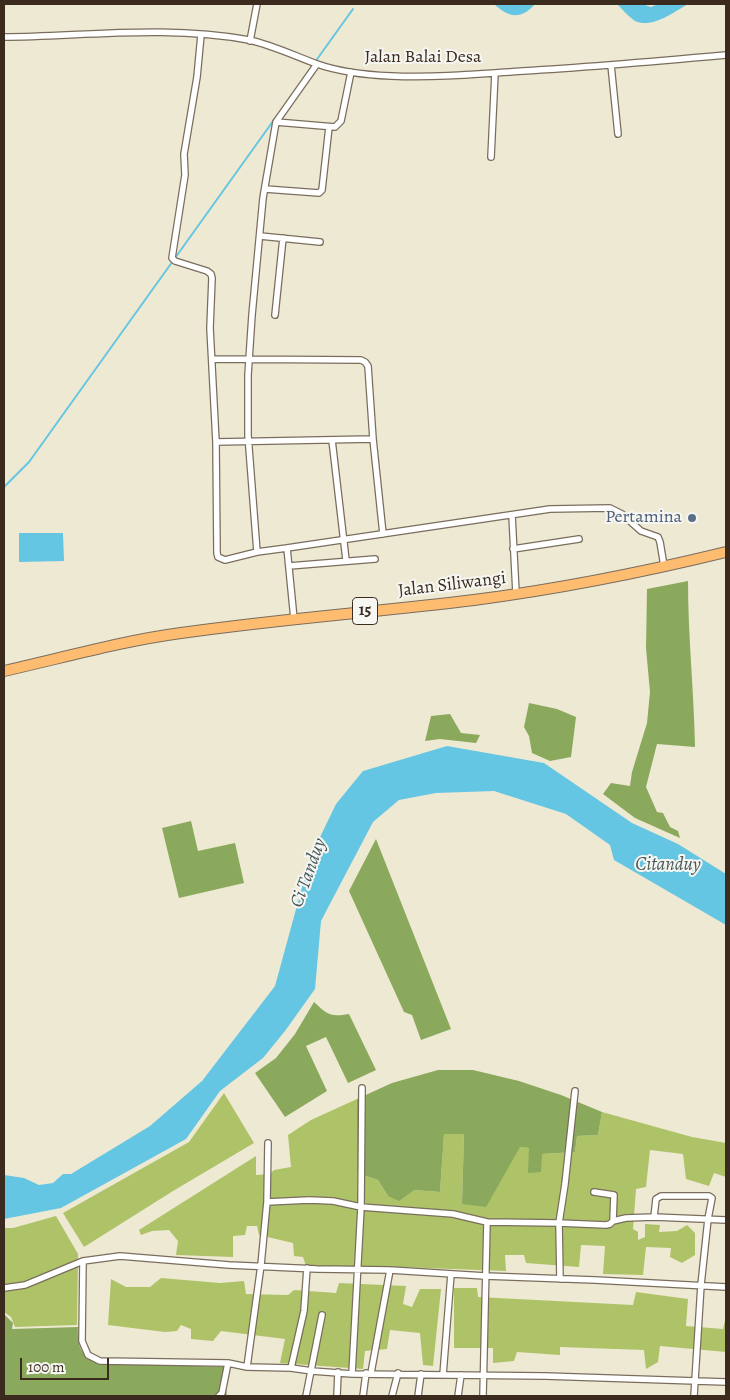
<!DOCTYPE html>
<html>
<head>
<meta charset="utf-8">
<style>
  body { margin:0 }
  #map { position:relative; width:730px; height:1400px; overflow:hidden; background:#eee9d3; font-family:Alegreya,serif }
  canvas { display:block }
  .frame { position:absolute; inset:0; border:5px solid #3b2a1e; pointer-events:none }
  .scale { position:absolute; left:20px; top:1358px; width:89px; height:22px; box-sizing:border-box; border:2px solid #3b2a1e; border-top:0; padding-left:6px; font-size:15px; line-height:18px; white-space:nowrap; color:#3b2a1e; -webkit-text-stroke:4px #f6f6f2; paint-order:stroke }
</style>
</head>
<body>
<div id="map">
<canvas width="730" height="1400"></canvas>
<div class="frame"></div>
<div class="scale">100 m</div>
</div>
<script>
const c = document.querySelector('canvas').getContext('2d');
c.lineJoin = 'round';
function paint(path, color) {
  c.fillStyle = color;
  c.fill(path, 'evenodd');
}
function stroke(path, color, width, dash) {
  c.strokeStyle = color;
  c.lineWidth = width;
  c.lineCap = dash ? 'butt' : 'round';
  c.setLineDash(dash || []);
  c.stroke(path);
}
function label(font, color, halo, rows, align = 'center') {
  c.font = font + ' Alegreya,serif';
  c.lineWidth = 4;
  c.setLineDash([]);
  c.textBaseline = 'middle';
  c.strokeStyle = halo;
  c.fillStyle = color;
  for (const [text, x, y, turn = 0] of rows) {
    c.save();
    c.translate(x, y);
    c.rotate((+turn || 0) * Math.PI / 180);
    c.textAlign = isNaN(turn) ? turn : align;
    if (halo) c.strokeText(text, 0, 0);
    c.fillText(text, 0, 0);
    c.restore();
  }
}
paint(new Path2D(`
  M224,1093L254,1143L173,1191L84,1247L63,1213L189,1142Z
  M357,1099V1173L378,1180L388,1196L414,1190L440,1192L444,1134H464L462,1204L520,1147L529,1148L542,1154L575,1152L577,1136L598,1135L602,1112L692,1137L726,1143V1177L714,1173L709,1186L686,1179L683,1154L650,1150L646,1187L636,1189L633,1229L638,1232V1240L645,1237V1224L660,1225L659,1232L677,1231L687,1225L695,1233V1255L682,1263L670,1257L671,1248L646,1247L643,1275L603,1274L605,1246L581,1245L579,1267L526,1263L524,1255H505L506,1271L372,1266H306L303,1257L294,1256L293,1243L259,1235L257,1226H247L245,1235L233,1236V1257L176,1255L178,1241L169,1230L152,1231L141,1235L139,1230L256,1156V1175L270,1174L274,1170L291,1167L288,1135L311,1120Z
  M56,1216L78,1254L77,1325L15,1327L11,1317L4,1312V1228H13Z
  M161,1278L220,1283L244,1281L246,1294L288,1295L294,1290L336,1293L339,1283L406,1286L403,1304L412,1307L420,1289H441L433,1366L423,1365L420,1333L390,1330L387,1349L365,1351L363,1369L280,1363L285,1339L221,1331L213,1341L191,1339V1329L181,1325L177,1331L165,1332L108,1325L111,1279L126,1287H150Z
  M454,1288H477L478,1297L633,1305L636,1292L688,1299L686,1326L723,1329L726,1316V1352L660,1346L658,1362L646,1369L644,1350L560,1347V1355L517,1352L514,1361L493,1363V1348H454Z`), '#aec368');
paint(new Path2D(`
  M688,581C688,636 694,692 695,747L657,744L646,787L657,812L663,813L670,827L678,831L680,838L635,818L603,794L611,783L630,786L632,772L647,723L650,692L646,648L647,589Z
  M529,703L557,709L576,717L571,757L550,761L532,753L529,736L524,727Z
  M450,714L461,733L480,735L476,743L440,739L425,741L431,716Z
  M191,821L198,851L235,843L244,883L179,898L162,828Z
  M376,839L451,1029L421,1040L412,1015L404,1012L349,891Z
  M314,1002C328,1015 330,1017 349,1014L376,1070L348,1083L326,1037L306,1046L327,1091L285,1117L255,1073L276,1058L295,1034Z
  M438,1070H473L519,1081L561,1095L602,1112L598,1135L577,1136L575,1152L542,1154L541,1172L528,1173L529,1148L520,1147L486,1207L462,1204L464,1134H444L440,1192L414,1190L399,1201L388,1196L378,1180L357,1173V1099L392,1083Z
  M4,1314L13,1323L12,1329L78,1327C77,1345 81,1359 100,1363L229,1367L226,1388L227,1396H4Z`), '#8aa95c');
paint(new Path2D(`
  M494,4H535C521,20 509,18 494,4Z
  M617,4H642L651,7L658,4H688C674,12 652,29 635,21C629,17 622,9 617,4Z
  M19,533H63L64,561L19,562Z
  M447,746L544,763L632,823L678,844L726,874V925L614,860L610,845L566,814L494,791L436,793L399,800L373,822L321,921L315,989L285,1031L263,1058L220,1091L186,1139L61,1208L4,1219V1175L24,1178L39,1185L53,1183L63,1174H71L150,1126L202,1081L275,986L310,858L336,804L363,771Z`), '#65c6e3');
stroke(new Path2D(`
  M315,62L353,9
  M4,487L29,462L276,117`), '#65c6e3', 2);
const minor = new Path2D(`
  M201,35L197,77L184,154L185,175L172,258L175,261L207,271L211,274L212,278L210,328L216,442L217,553L218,557L225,560L257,552
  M4,37C85,36 169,25 249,40C272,45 295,56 317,64C340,72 366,75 391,76C435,78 479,74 523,71C591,67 659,61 726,55
  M250,41L257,4
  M611,65L618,134
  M276,122L335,127L341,121L351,72
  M491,157L495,73
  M265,189L319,193L322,190L329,127
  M260,236L320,242
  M275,315L283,238
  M213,359L361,360L365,362L368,366L373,439
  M332,440L346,560
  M216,442L373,439L383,534
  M512,515L516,593
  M287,548L550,509L610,508L622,514L641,531L658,537L660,542L664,566
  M513,549L579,539
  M289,566L375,559
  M294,619L287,548L257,552L248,435V375L252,315L263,198L276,122L317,64
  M594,1192L614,1195L613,1221
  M267,1202L309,1200L333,1201L361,1207L453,1214L487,1222L559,1223L606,1225L610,1224L613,1221L626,1218L654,1217L726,1220
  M654,1217L656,1199L661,1196H709L712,1198L708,1219L701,1285L694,1396
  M83,1261L82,1341L88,1355L100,1361L228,1363L247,1367L291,1368L312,1371L352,1374L545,1376L726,1382
  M560,1279L559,1223L565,1184L575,1091
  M4,1288L25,1285L83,1261L120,1256L229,1265L317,1269L390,1270L485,1276L595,1280L726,1287
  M247,1367L261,1265L267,1202L268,1143
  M291,1368L304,1311L307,1268
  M371,1373L390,1270
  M352,1374L361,1207L362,1088
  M443,1375L451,1274
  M219,1396L222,1393L228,1363
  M306,1396L322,1315
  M337,1396L338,1372
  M363,1396L366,1373
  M392,1396L398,1373
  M418,1396L421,1374
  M458,1396L461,1375
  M483,1396L487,1222`);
const trunk = new Path2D(`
  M4,671C62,658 121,641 181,633C278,619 376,612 474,600C559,589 644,572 726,552`);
stroke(minor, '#7a6d5d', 8);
stroke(trunk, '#7a6d5d', 12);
stroke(minor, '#fff', 5.5);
stroke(trunk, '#fdbc70', 10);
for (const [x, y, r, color] of [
  [692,518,5,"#5c6f8a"]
]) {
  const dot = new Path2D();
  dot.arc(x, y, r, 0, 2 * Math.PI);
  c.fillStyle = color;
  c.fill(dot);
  stroke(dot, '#f6f6f2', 2);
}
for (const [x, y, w] of [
  [365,611,25]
]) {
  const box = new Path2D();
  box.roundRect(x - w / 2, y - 13.5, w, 27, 4);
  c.fillStyle = '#f6f6f2';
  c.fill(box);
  stroke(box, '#3b2a1e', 1);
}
label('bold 16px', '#3b2a1e', null, [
  ["15",365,611]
]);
label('18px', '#3b2a1e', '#f6f6f2', [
  ["Jalan Balai Desa",423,58],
  ["Jalan Siliwangi",452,585,-7]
]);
label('18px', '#4e5e75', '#f6f6f2', [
  ["Pertamina",682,518]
], 'right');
label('italic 19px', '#485959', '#f6f6f2', [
  ["Citanduy",668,865],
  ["Ci Tanduy",309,873,-70]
]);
</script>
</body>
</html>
